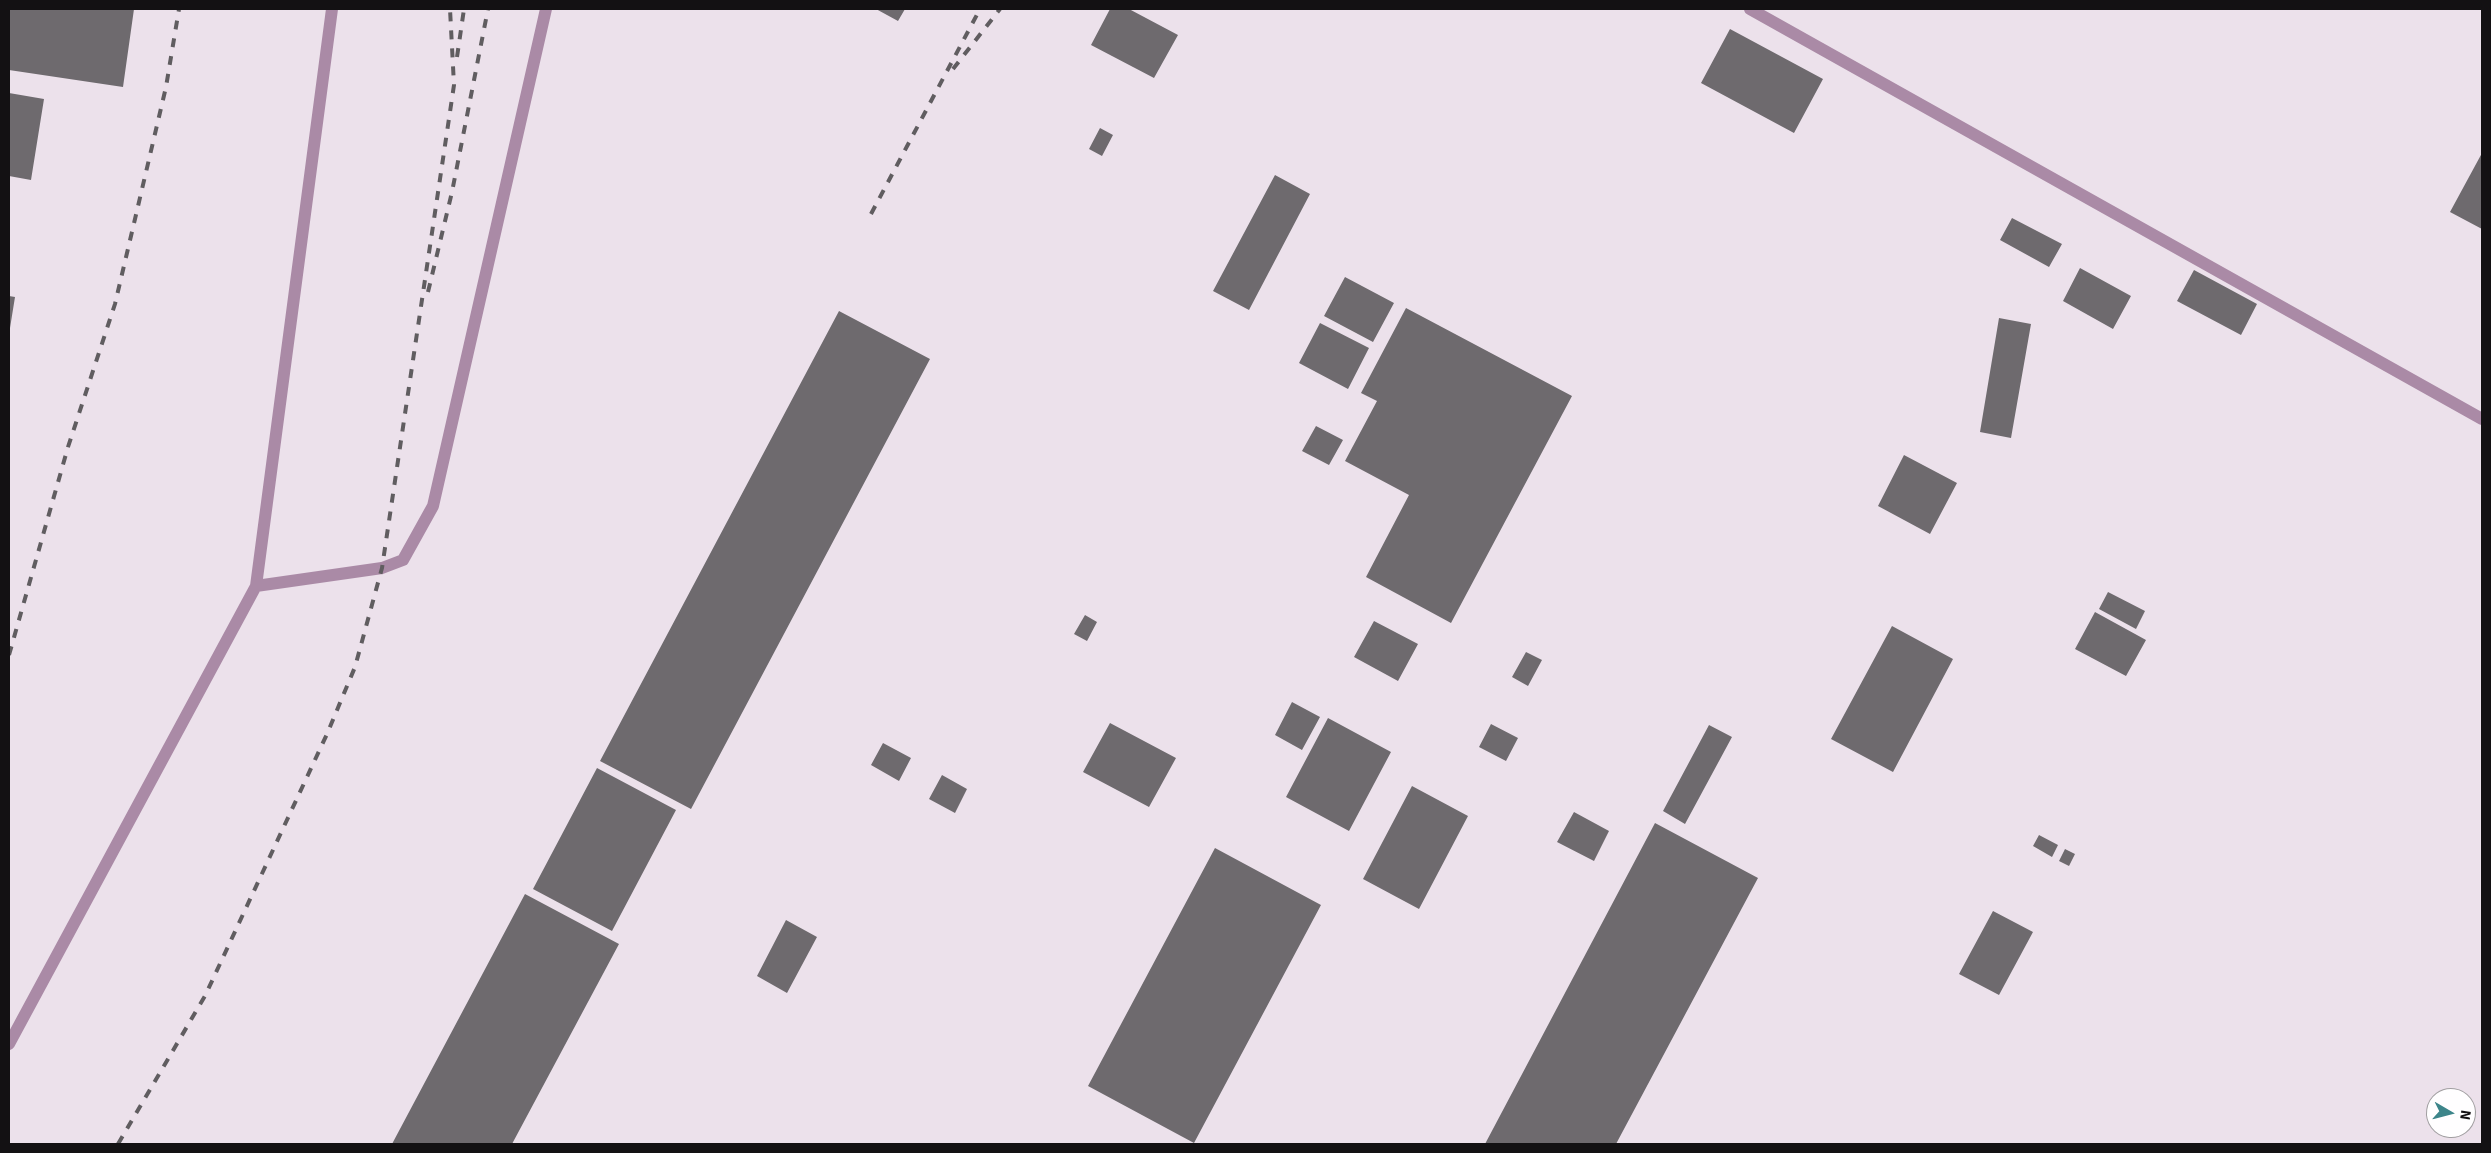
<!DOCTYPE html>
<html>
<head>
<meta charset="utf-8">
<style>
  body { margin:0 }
  #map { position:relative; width:2491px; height:1153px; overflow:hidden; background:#f4eff3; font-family:Signika,sans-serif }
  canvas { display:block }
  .frame { position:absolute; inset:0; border:10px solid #131113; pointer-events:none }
  .north { position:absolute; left:2426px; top:1088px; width:50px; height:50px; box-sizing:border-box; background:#fffeff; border:1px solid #a19fa1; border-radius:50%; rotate:98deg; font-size:14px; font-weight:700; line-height:20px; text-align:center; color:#131113 }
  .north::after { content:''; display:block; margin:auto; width:18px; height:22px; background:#3d858a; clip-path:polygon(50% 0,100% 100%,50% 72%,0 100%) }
</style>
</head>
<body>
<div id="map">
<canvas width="2491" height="1153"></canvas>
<div class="frame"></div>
<div class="north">N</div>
</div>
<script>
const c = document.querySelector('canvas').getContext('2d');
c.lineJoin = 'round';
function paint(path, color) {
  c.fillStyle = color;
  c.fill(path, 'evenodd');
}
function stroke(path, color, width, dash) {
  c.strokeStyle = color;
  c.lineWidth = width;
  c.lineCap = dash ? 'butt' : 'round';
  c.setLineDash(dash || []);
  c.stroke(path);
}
paint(new Path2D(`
  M9,9H2482V1144H9ZM2436,1098H2466V1128H2436Z`), '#ece1eb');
paint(new Path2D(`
  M9,9H134L123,87L9,70Z
  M876,9H905L898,21Z
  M1110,9H1129L1178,35L1154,78L1091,45Z
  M1730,29L1823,79L1794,133L1701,83Z
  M9,93L44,99L31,180L9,176Z
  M1100,128L1113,135L1102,156L1089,149Z
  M2482,153V229L2450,212Z
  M1275,175L1310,194L1249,310L1213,291Z
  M2012,218L2062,244L2049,267L2000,240Z
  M2080,268L2131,296L2113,329L2063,301Z
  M2194,270L2257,304L2241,335L2177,301Z
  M1345,277L1394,303L1373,342L1324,316Z
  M9,296L15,297L10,328H9Z
  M1406,308L1572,396L1451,623L1366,577L1409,495L1345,461L1377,401L1361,393Z
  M839,311L930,359L691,809L600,761Z
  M1999,318L2031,324L2011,438L1980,432Z
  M1320,323L1369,348L1348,389L1299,363Z
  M1316,426L1343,440L1329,465L1302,451Z
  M1904,455L1957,483L1930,534L1878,506Z
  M2108,592L2145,611L2136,629L2099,609Z
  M2095,612L2146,640L2126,676L2075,649Z
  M1085,615L1097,622L1087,641L1074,634Z
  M1374,621L1418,644L1398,681L1354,657Z
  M1892,626L1953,659L1893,772L1831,739Z
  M1526,652L1542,660L1528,686L1512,677Z
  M1292,702L1320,717L1302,750L1275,735Z
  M1328,718L1391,752L1349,831L1286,797Z
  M1110,723L1176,758L1149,807L1083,772Z
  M1491,724L1518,738L1506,761L1479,747Z
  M1709,725L1732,737L1685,824L1663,811Z
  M883,743L911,758L899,781L871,765Z
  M597,768L676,810L612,931L533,889Z
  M942,775L967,789L955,813L929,799Z
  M1412,786L1468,816L1419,909L1363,879Z
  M1574,812L1609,831L1594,861L1557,842Z
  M1655,823L1758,878L1616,1144H1485Z
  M2039,835L2058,845L2052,857L2033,846Z
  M1215,848L1321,905L1194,1143L1088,1086Z
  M2065,849L2075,854L2069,866L2059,861Z
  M525,894L619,944L512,1144H392Z
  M1993,911L2033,932L1999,995L1959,974Z
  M786,920L817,937L787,993L757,976Z`), '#6e6a6e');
stroke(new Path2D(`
  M1750,9L2482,419
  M256,586L382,568L403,560L433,506L546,9
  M9,1044L256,586L332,9`), '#aa8aa6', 12);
stroke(new Path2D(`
  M457,57L464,9
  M953,69L1000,9
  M871,214L980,9
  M428,292L452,192L488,9
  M9,655L68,447L115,304L166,87L179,9
  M118,1144L205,996L327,734L355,667L382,568L454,85L450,9`), '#605d60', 4, [9, 9]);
</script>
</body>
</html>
